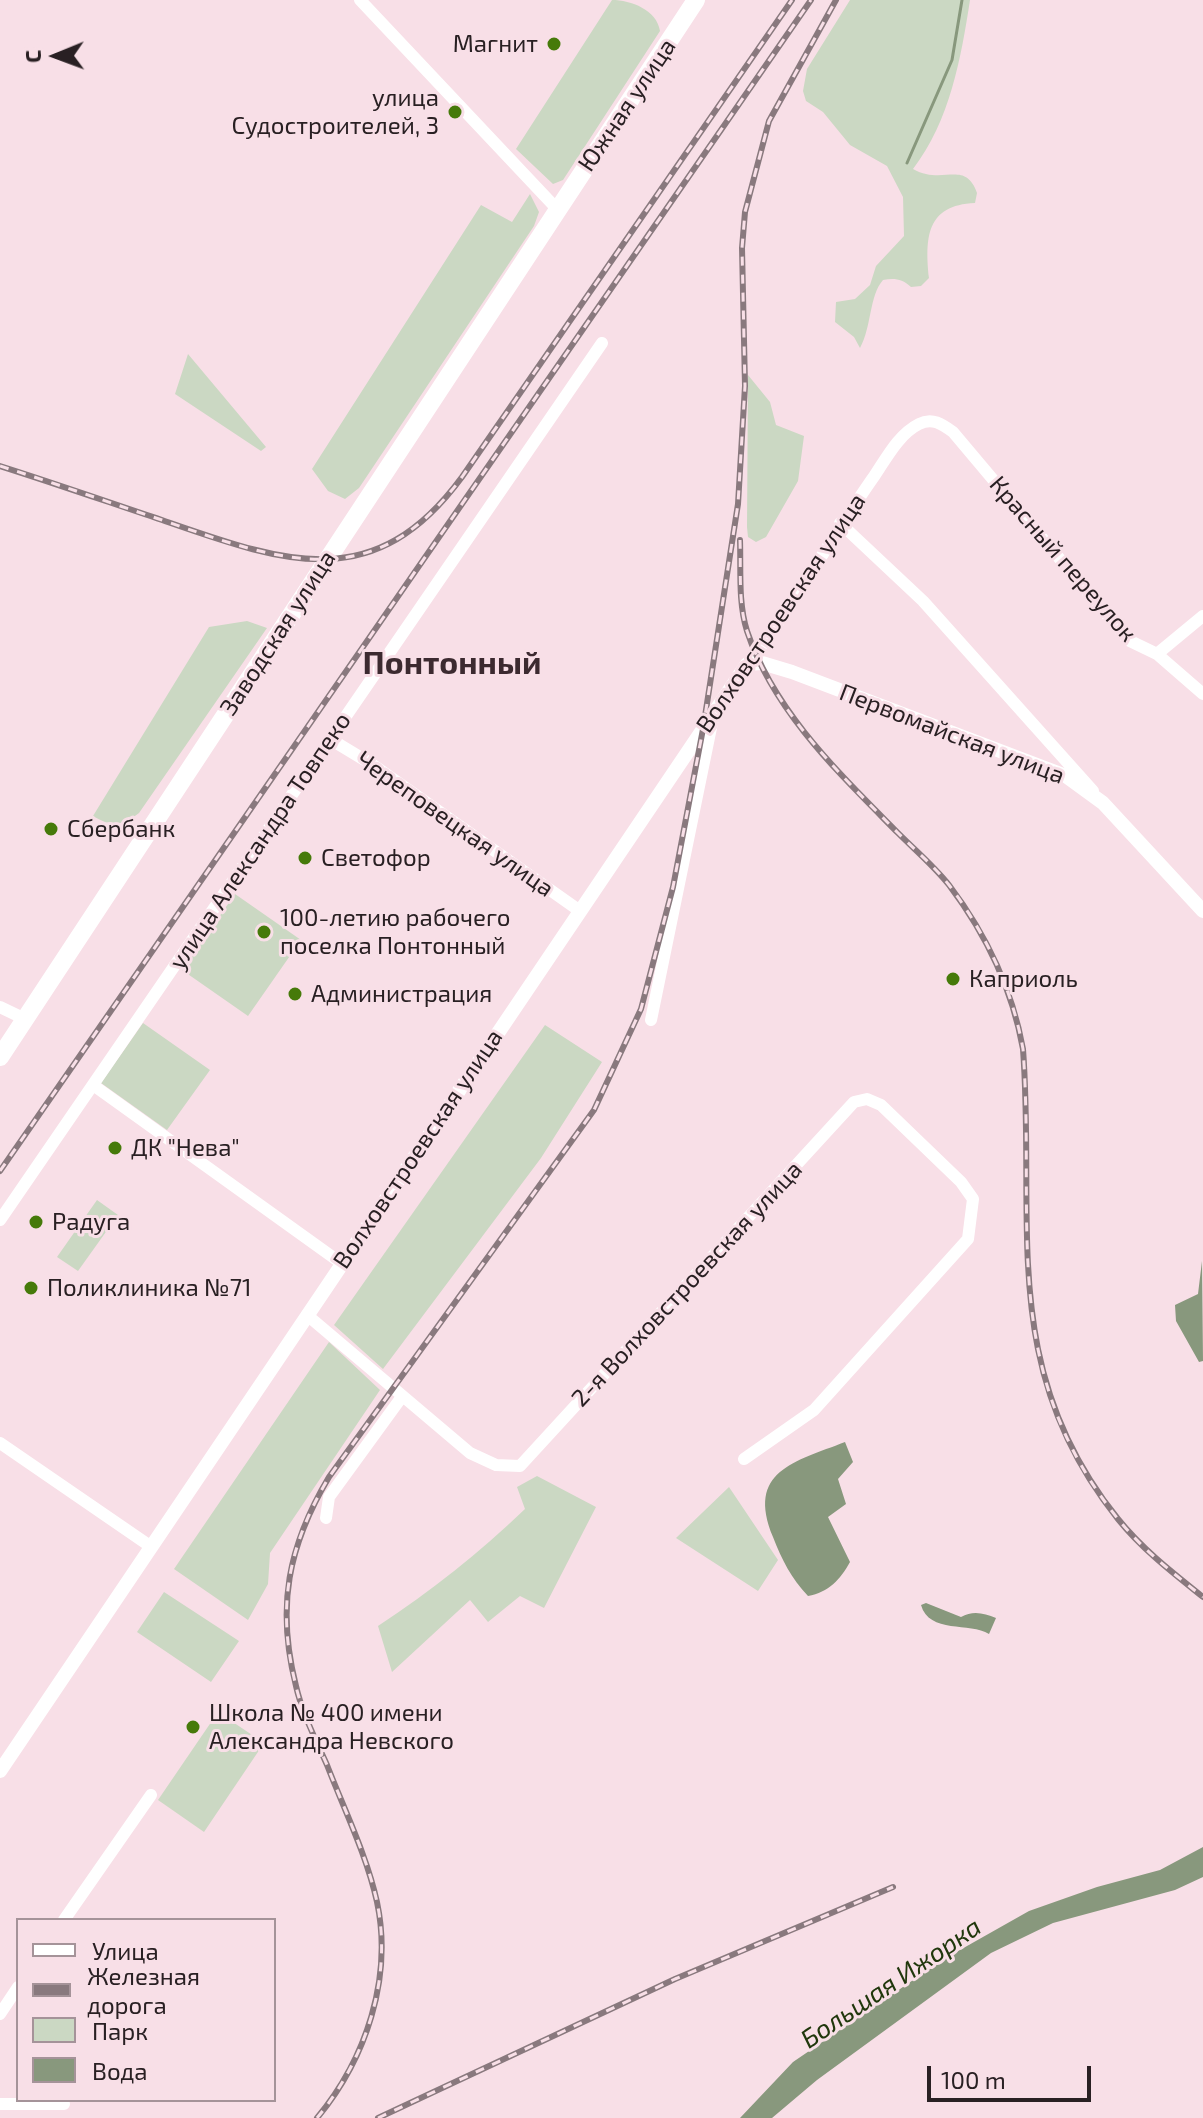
<!DOCTYPE html>
<html>
<head>
<meta charset="utf-8">
<style>
  body { margin:0 }
  #map { position:relative; width:1203px; height:2118px; overflow:hidden; background:#f8dfe7; font-family:"Exo 2",sans-serif }
  canvas { display:block }
  .legend { position:absolute; left:16px; top:1918px; width:260px; height:184px; box-sizing:border-box; background:#f8dfe7; border:2px solid #a59399; margin:0; padding:10px 14px; list-style:none; font-size:24px; color:#292023 }
  .legend li { display:flex; align-items:center; gap:16px; height:40px }
  .legend b { width:40px; border:2px solid #a59399 }
  .north { position:absolute; left:16px; top:16px; width:80px; height:80px; -webkit-text-stroke:6px #f8dfe7; paint-order:stroke; rotate:269deg; font-size:22px; font-weight:700; line-height:32px; text-align:center; color:#292023 }
  .north::after { content:''; display:block; margin:auto; width:28px; height:36px; background:#292023; clip-path:polygon(50% 0,100% 100%,50% 72%,0 100%) }
  .scale { position:absolute; left:927px; top:2066px; width:164px; height:36px; box-sizing:border-box; border:4px solid #292023; border-top:0; padding-left:10px; font-size:24px; line-height:28px; white-space:nowrap; color:#292023; -webkit-text-stroke:6px #f8dfe7; paint-order:stroke }
</style>
</head>
<body>
<div id="map">
<canvas width="1203" height="2118"></canvas>
<ul class="legend">
<li><b style="height:10px;background:#fff"></b>Улица</li>
<li><b style="height:10px;background:#89797e"></b>Железная дорога</li>
<li><b style="height:22px;background:#cbd8c3"></b>Парк</li>
<li><b style="height:22px;background:#88987d"></b>Вода</li>
</ul>
<div class="north">С</div>
<div class="scale">100 m</div>
</div>
<script>
const c = document.querySelector('canvas').getContext('2d');
c.lineJoin = 'round';
function paint(path, color) {
  c.fillStyle = color;
  c.fill(path, 'evenodd');
}
function stroke(path, color, width, dash) {
  c.strokeStyle = color;
  c.lineWidth = width;
  c.lineCap = dash ? 'butt' : 'round';
  c.setLineDash(dash || []);
  c.stroke(path);
}
function label(font, color, halo, rows, align = 'center') {
  c.font = font + ' "Exo 2",sans-serif';
  c.lineWidth = 6;
  c.setLineDash([]);
  c.textBaseline = 'middle';
  c.strokeStyle = halo;
  c.fillStyle = color;
  for (const [text, x, y, turn = 0] of rows) {
    c.save();
    c.translate(x, y);
    c.rotate((+turn || 0) * Math.PI / 180);
    c.textAlign = isNaN(turn) ? turn : align;
    if (halo) c.strokeText(text, 0, 0);
    c.fillText(text, 0, 0);
    c.restore();
  }
}
paint(new Path2D(`
  M612,0C631,0 657,10 660,31L563,180L553,184L516,149Z
  M850,0H970C961,58 950,121 913,169C943,186 965,159 977,193L975,203C926,205 925,238 929,278L921,286L911,287C902,279 895,278 883,280C869,296 872,326 860,348L854,337L835,322L836,302L855,299L870,285L876,266L904,236L903,197L887,166L850,145L823,112L806,101L803,91L807,69Z
  M530,194L539,212L534,226L359,488L345,499L328,491L312,469L481,205L512,222Z
  M188,354L266,447L261,451L175,394Z
  M748,375L770,402L776,425L804,436L798,481L766,537L756,542L748,537L747,527Z
  M247,621L267,628L139,813C122,826 111,827 93,816L209,627Z
  M235,894L301,940L248,1016L182,970Z
  M143,1023L210,1070L167,1130L101,1083Z
  M545,1025L602,1062L541,1158L383,1369L334,1325Z
  M97,1200L118,1215L78,1271L57,1257Z
  M329,1342L380,1390L270,1553L268,1584L248,1620L174,1569Z
  M537,1476L596,1507L544,1608L520,1596L488,1622L470,1600L392,1672L378,1626C431,1591 479,1553 525,1509L517,1487Z
  M729,1487L778,1560L758,1591L676,1538Z
  M164,1592L239,1641L211,1682L137,1632Z
  M218,1712L264,1743L204,1832L158,1800Z`), '#cbd8c3');
paint(new Path2D(`
  M1202,1261L1203,1361L1199,1362L1176,1321L1175,1305L1198,1294Z
  M845,1442L853,1462L838,1479L846,1504L828,1517L850,1562C840,1580 829,1592 808,1596C791,1578 782,1560 773,1537C746,1471 794,1462 845,1442Z
  M926,1603L961,1617C973,1610 984,1613 996,1618L989,1634C970,1622 929,1634 921,1605Z
  M1203,1847V1877L1175,1890L1053,1923L991,1953L817,2080L772,2118H740L793,2062L944,1959L1029,1911L1097,1887L1160,1870Z`), '#88987d');
stroke(new Path2D(`
  M907,163L952,60L962,0`), '#88987d', 3);
stroke(new Path2D(`
  M360,0L557,209
  M840,523L923,601L1093,791
  M1157,654L1203,616
  M747,664C795,605 831,537 875,475C887,457 899,434 919,424C932,417 942,424 953,432L1128,640L1157,654L1203,694
  M330,739L373,765L580,911
  M0,1007L25,1019
  M651,1020L713,718
  M93,1085L341,1263
  M0,1220L602,343
  M307,1315L470,1453L496,1465L520,1466L854,1102L867,1099L881,1105L961,1182L973,1199L968,1239L814,1410L744,1459
  M0,1443L150,1546
  M326,1518L329,1497L401,1398
  M64,1920L151,1795
  M0,2014L18,1987
  M0,2104H64`), '#fff', 12);
stroke(new Path2D(`
  M0,1771L747,664L762,663L792,672L1066,776L1103,803L1203,911`), '#fff', 14);
stroke(new Path2D(`
  M0,1057L696,0`), '#fff', 18);
const rail = new Path2D(`
  M0,466C54,483 108,502 162,520C283,562 374,597 462,477L792,0
  M740,540C741,569 738,603 747,631C774,712 840,774 898,833C915,850 934,866 949,885C986,934 1012,988 1023,1049C1036,1224 997,1368 1118,1519C1142,1549 1173,1573 1203,1597
  M0,1171L811,0
  M317,2118C366,2059 393,1978 377,1902C367,1856 344,1809 327,1765C316,1740 302,1713 296,1686C276,1607 288,1546 329,1477L594,1110L641,1009L673,887L703,729L738,504L745,386L742,248L745,212L769,121L836,0
  M378,2118L675,1979L893,1887`);
stroke(rail, '#89797e', 6);
stroke(rail, '#f8dfe7', 3, [9]);
for (const [x, y, r, color] of [
  [554,44,8,"#467a0a"],
  [455,112,8,"#467a0a"],
  [51,829,8,"#467a0a"],
  [305,858,8,"#467a0a"],
  [264,932,8,"#467a0a"],
  [953,979,8,"#467a0a"],
  [295,994,8,"#467a0a"],
  [115,1148,8,"#467a0a"],
  [36,1222,8,"#467a0a"],
  [31,1288,8,"#467a0a"],
  [193,1727,8,"#467a0a"]
]) {
  const dot = new Path2D();
  dot.arc(x, y, r, 0, 2 * Math.PI);
  c.fillStyle = color;
  c.fill(dot);
  stroke(dot, '#f8dfe7', 3);
}
label('24px', '#292023', '#f8dfe7', [
  ["Магнит",538,44,"right"],
  ["улица",439,98,"right"],
  ["Судостроителей, 3",439,126,"right"],
  ["Сбербанк",67,829],
  ["Светофор",321,858],
  ["100-летию рабочего",280,918],
  ["поселка Понтонный",280,946],
  ["Каприоль",969,979],
  ["Администрация",311,994],
  ["ДК \"Нева\"",131,1148],
  ["Радуга",52,1222],
  ["Поликлиника №71",47,1288],
  ["Школа № 400 имени",209,1713],
  ["Александра Невского",209,1741]
], 'left');
label('24px', '#292023', '#f8dfe7', [
  ["Южная улица",627,105,-56],
  ["Красный переулок",1063,559,49],
  ["Волховстроевская улица",781,613,-56],
  ["Заводская улица",278,633,-57],
  ["Первомайская улица",952,734,21],
  ["Череповецкая улица",455,824,35],
  ["улица Александра Товпеко",260,841,-56],
  ["Волховстроевская улица",418,1149,-56],
  ["2-я Волховстроевская улица",687,1284,-47]
]);
label('italic 26px', '#20370c', '#f8dfe7', [
  ["Большая Ижорка",891,1983,-34]
]);
label('bold 32px', '#3c2a30', '#f8dfe7', [
  ["Понтонный",452,663]
]);
</script>
</body>
</html>
